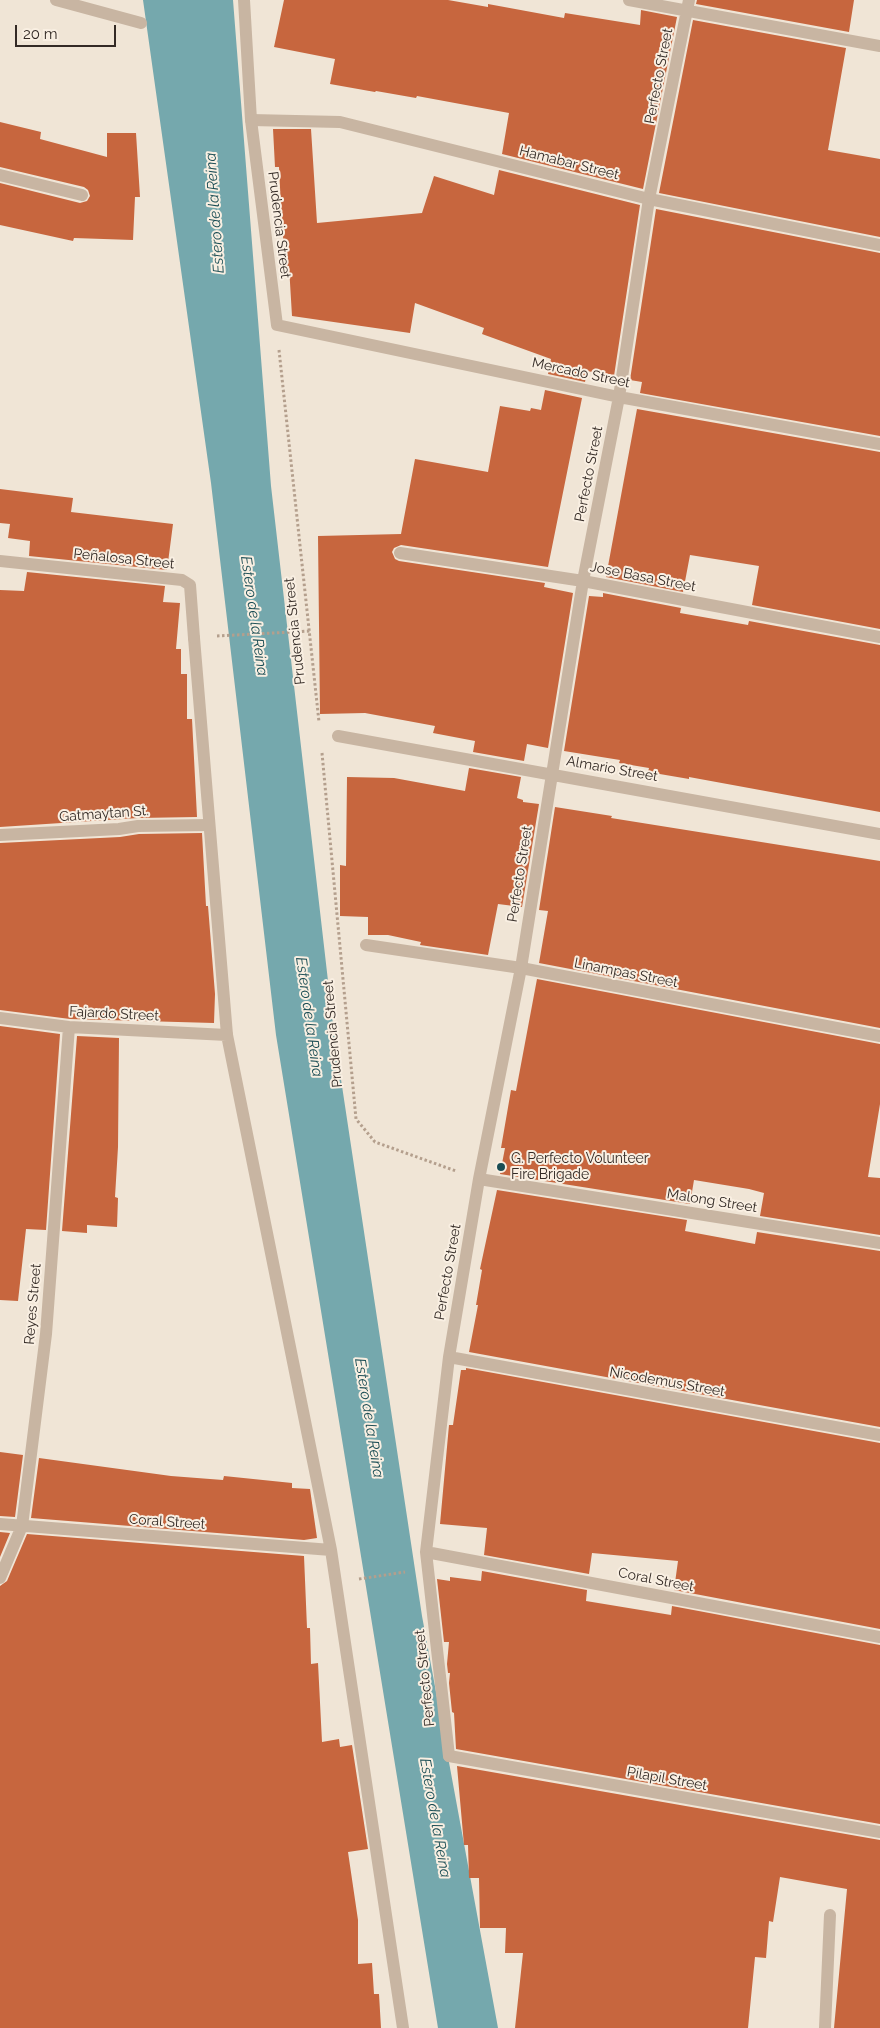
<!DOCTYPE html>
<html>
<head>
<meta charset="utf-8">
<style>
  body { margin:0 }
  #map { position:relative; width:880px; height:2028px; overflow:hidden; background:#f0e5d6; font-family:Raleway,sans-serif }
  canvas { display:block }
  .scale { position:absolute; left:15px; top:25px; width:101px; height:22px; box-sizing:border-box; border:2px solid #332a25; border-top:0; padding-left:6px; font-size:15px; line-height:18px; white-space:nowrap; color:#332a25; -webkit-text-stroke:4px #f9efe2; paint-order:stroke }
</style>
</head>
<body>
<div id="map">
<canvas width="880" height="2028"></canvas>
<div class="scale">20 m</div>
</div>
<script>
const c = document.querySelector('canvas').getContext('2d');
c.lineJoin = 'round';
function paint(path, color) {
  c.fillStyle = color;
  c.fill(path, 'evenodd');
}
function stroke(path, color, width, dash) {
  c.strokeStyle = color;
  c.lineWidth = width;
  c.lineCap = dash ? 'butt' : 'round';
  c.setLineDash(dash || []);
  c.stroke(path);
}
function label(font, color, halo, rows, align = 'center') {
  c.font = font + ' Raleway,sans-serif';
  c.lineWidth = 4;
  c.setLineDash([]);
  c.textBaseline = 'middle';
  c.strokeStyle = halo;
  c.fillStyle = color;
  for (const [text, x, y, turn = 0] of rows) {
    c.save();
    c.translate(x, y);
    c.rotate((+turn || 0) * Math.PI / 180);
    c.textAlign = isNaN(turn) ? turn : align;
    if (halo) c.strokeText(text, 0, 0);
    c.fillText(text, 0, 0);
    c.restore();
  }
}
paint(new Path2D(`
  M143,0H233L271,486L334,1033L422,1616L498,2028H438L276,1035L211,483Z`), '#75a8ad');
paint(new Path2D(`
  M284,0H448L488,7V4L564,18L565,13L640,25L641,10L677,17L643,189L502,154L509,113L417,96L416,98L376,91L375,92L330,84L335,59L274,47Z
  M697,0H854L849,32L696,4Z
  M693,20L846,48L828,150L880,159V237L659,193Z
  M0,122L41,132L40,139L107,157V133H136L140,197H135L133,240L74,238L73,241L0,225V183L80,203L87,201L90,196L88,190L84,187L0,167Z
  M273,129H311L317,223L422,213L434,176L494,195L499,170L640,205L614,376L587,371L585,382L548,374L551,359L482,334L484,328L415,303L410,333L292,316L289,266H286L282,227L279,167H275Z
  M656,209L880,253V436L640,393L642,382L630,380Z
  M545,390L582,398L548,567L401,545L394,548L392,552L395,559L399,561L545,583L544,587L573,593L548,748L527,744L524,761L473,752L475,741L433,733L435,726L365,713L320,714L318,536L401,534L415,459L488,472L500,406L530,411L531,408L541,410Z
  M637,409L880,452V629L752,605L759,566L690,555L683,592L606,577Z
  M0,489L73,498L71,512L173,524L167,570L29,556L30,541L8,538L10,524L0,523Z
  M27,572L165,586L163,602L180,603L176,649H181V674H187V719H192L197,817L138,818L0,827V590L24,591Z
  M603,593L681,608L680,613L748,625L749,621L880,645V812L689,777V779L648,772L649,768L619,763L620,760L564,751L589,596L603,597Z
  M469,768L521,777L517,798L523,800V802L539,804L522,907L498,904L488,955L420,945L421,942L388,935H368V917L340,916V865L346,866L347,777L394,778L465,791Z
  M555,807L612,816L611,818L880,861V1028L539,963L548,911L539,910Z
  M202,833L206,906H208L215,994L214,1023L70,1019L0,1010V843L120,837L139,834Z
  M537,979L880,1044V1104L868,1177L880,1178V1235L760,1216L764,1193L749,1189L694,1180L690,1204L500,1174L505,1148H501L511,1090L516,1091Z
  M0,1026L60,1034L46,1230L26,1229L18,1301L0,1300Z
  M77,1036L119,1038L118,1147L115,1197L118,1198L117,1227L87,1225V1233L62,1231Z
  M497,1190L687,1220L685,1231L755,1244L757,1232L880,1251V1427L469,1352L478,1305H476L482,1270L480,1269Z
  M466,1368L880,1443V1629L674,1590L678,1561L592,1553L589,1574L484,1555L487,1528L440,1524L449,1425H453L461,1370H466Z
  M0,1452L23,1455L15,1517L0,1516Z
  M39,1458L171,1476L223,1480L224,1476L292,1483V1488L310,1489L317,1538L304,1540L31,1518Z
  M0,1532L10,1533L0,1557Z
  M27,1534L304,1556L307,1628H310L311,1664L318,1663L322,1742L339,1739L340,1747L352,1745L368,1849L348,1852L358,1920V1964L372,1963L374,1994H379L381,2028H0V1586L7,1581Z
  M482,1571L587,1590L586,1601L671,1615L672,1606L880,1645V1824L456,1749L454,1713L452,1712L449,1683L450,1673H448L447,1664L449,1642H444L437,1579L450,1581V1577L481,1581Z
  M457,1766L880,1840V2028H834L847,1889L780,1877L773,1922L769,1921L766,1958L755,1957L748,2028H515L523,1953H505L506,1928H480L479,1878H469L468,1845H464Z`), '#c7663e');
stroke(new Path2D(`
  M279,350L319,722
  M217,636L311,631
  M322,753L356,1119L375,1142L456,1171
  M359,1579L405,1572`), '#b49f8d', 3, [2.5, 2.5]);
stroke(new Path2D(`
  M251,120L340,122L649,199L880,245
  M366,945L521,968L880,1036
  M449,1756L880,1832
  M825,2028L830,1915`), '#c8b5a2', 12);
stroke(new Path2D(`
  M194,638L227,1035`), '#c8b5a2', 12);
stroke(new Path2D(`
  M56,0L141,23
  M244,0L251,120L277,325L619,397L880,444
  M629,0L880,46
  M0,175L82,195
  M400,553L583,581L880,637
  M0,561L182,580L190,585L194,638
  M338,736L880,834
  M0,835L119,829L138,826L209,825
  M0,1018L69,1027L227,1035L331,1550L403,2028
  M479,1179L880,1243
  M449,1357L880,1435
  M0,1524L331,1550
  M426,1552L880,1637
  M0,1578L22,1526L46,1334L69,1027
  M449,1756L426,1552L449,1357L479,1179L521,968L583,581L619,397L649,199L689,0`), '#c8b5a2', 12);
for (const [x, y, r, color] of [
  [501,1167,5,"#1a4d54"]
]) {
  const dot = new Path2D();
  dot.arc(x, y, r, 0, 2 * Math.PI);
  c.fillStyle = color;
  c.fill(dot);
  stroke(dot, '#f9efe2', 2);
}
label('14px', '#332a25', '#f9efe2', [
  ["Perfecto Street",659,76,-79],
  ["Hamabar Street",569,163,14],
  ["Prudencia Street",279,225,83],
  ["Mercado Street",581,373,12],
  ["Perfecto Street",589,474,-79],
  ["Peñalosa Street",124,559,6],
  ["Jose Basa Street",643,577,11],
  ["Prudencia Street",295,631,-96],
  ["Almario Street",612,769,10],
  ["Gatmaytan St.",104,814,-4],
  ["Perfecto Street",520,874,-81],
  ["Linampas Street",626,973,11],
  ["Fajardo Street",114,1014,3],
  ["Prudencia Street",333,1034,-95],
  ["Malong Street",712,1201,9],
  ["Perfecto Street",448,1272,-80],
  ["Reyes Street",33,1304,-85],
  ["Nicodemus Street",667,1382,10],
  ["Coral Street",167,1522,4],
  ["Coral Street",656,1580,11],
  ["Perfecto Street",425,1678,-96],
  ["Pilapil Street",667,1779,10]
]);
label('14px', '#332a25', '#f9efe2', [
  ["G. Perfecto Volunteer",511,1159],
  ["Fire Brigade",511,1175]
], 'left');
label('italic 15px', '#1a4d54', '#f9efe2', [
  ["Estero de la Reina",215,213,-94],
  ["Estero de la Reina",254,616,82],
  ["Estero de la Reina",309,1017,82],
  ["Estero de la Reina",369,1418,81],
  ["Estero de la Reina",435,1818,80]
]);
</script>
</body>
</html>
